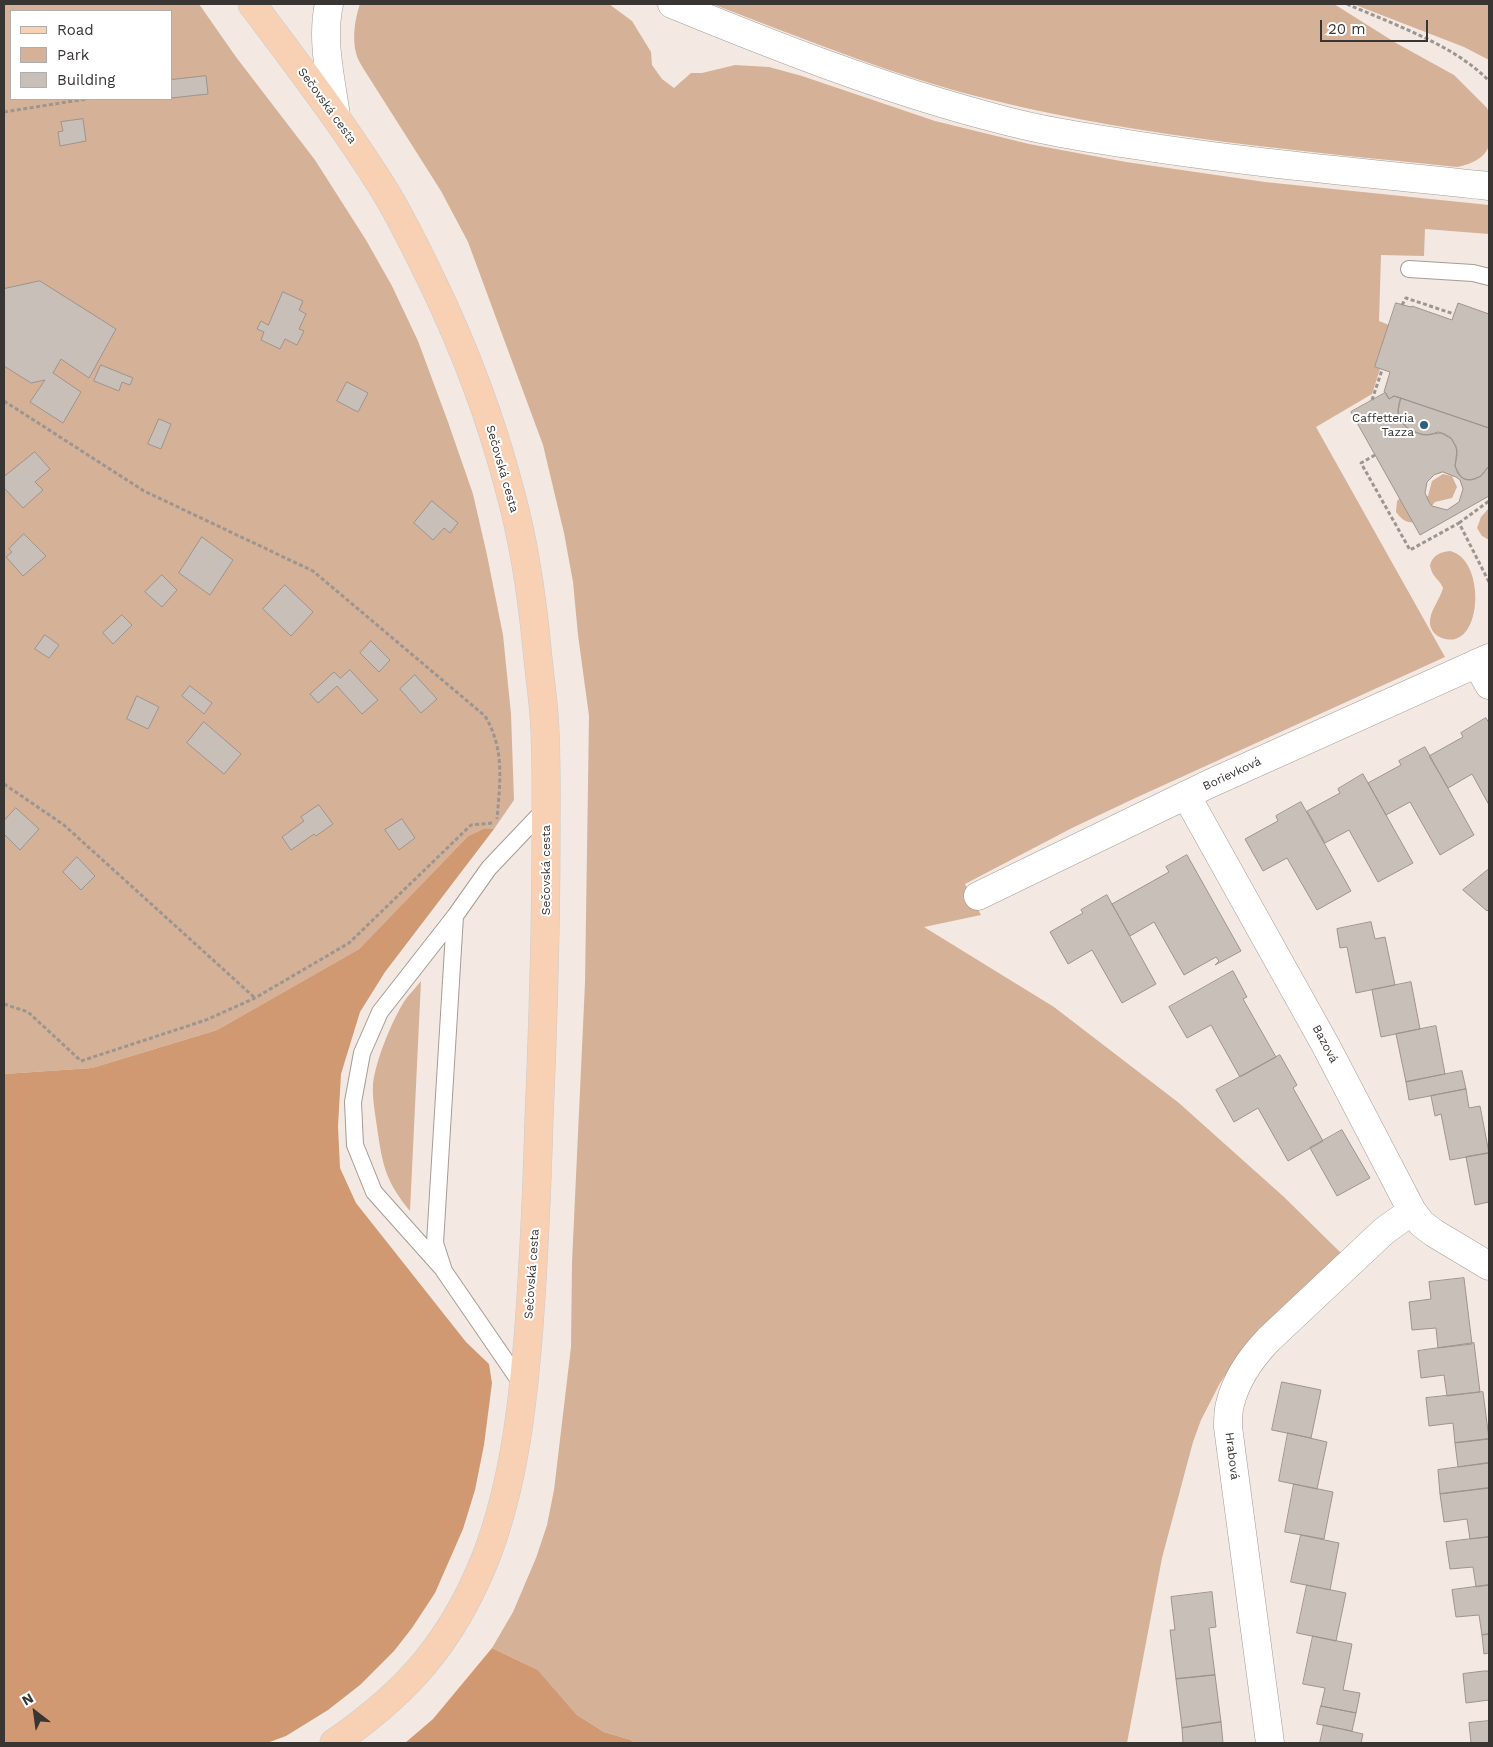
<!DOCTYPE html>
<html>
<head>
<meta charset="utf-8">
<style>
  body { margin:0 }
  #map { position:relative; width:1493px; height:1747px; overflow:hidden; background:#f3e9e2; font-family:"Work Sans",sans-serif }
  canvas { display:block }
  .frame { position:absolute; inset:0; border:5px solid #393533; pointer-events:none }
  .legend { position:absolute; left:10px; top:10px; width:162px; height:90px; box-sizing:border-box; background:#fff; border:1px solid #b0aead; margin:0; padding:6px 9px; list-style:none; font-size:15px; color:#393533 }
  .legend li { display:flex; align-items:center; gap:10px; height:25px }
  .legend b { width:25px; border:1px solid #b0aead }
  .north { position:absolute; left:10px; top:1687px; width:50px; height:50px; -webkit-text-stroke:4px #fff; paint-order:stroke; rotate:330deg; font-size:14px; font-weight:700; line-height:20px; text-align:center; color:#393533 }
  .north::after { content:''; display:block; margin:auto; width:18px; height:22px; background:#393533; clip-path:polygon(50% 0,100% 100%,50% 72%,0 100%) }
  .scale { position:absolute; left:1320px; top:20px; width:108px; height:22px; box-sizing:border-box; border:2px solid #393533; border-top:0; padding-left:6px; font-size:15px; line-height:18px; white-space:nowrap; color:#393533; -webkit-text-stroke:4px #fff; paint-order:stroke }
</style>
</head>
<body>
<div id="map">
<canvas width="1493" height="1747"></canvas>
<div class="frame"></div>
<ul class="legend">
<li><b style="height:6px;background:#f8d0b3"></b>Road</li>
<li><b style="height:14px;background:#d5b198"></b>Park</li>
<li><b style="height:14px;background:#c9bfb9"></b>Building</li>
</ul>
<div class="north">N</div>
<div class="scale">20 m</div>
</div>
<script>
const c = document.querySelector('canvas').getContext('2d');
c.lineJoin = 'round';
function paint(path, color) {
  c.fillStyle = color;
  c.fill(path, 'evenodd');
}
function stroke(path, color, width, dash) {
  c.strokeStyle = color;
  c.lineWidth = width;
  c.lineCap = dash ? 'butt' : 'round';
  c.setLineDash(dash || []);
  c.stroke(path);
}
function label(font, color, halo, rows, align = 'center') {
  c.font = font + ' "Work Sans",sans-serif';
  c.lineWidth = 4;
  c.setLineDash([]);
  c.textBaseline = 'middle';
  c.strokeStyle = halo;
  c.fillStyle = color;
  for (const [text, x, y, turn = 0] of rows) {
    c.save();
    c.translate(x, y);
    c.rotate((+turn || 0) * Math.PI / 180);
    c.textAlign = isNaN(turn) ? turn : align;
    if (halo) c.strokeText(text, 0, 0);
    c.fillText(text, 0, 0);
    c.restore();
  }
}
paint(new Path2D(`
  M4,4H199L236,57L315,160L366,240L392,286L418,341L448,422L473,494L487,555L503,635L511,714L514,800L494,829H483L468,836L359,949L217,1030L92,1068L4,1074ZM11,11H171V99H11Z
  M360,4H609L632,21L651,52L652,65L662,79L674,88L691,73H702L735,65L769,67L802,76L935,121L1029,144L1126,162L1265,182L1489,205V234L1425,229L1424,256L1381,255L1379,321L1389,325L1375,367L1380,369L1372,394L1316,427L1445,657L1131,800L1072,828L965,884L981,915L924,927L1054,1007L1179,1103L1284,1197L1341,1253L1249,1340L1220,1383L1201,1420L1193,1442L1162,1558L1127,1743H633L631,1740L604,1732L577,1715L538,1670L492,1648L513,1612L536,1558L547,1525L554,1490L571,1347L572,1262L585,983L589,716L578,635L573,582L564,533L543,445L468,242L441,191L363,68C360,63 357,58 356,53C352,38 355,18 360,4Z
  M712,4H1334L1396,43L1454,75L1487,108L1489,113C1489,123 1492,136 1489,145C1486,158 1469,165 1457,167C1303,151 1147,138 996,101C898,78 805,39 712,4Z
  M1353,4H1489V60L1464,47Z
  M1443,474L1452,476L1457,487L1452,498L1435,502L1418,522C1407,524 1402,520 1396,512L1397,501L1401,497L1424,498L1428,496L1432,481Z
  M1489,508V540L1482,536L1477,528L1481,517Z
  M1450,551C1487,559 1483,653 1442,638C1436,636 1431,631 1430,624C1429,611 1440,600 1443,588C1439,578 1432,578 1430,565C1433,555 1440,552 1450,551Z
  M421,981L410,1211C388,1184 383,1169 378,1134C376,1118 372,1100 373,1084C376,1060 390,1026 402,1005C407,996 415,989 421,981Z`), '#d5b198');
paint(new Path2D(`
  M483,829H494L385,972L360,1012L341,1074L338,1126L340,1168L356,1203L466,1342L489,1364L492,1383L484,1445L475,1490L463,1529L435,1593L412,1628L394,1651L360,1685L328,1710L286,1736L267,1743H4V1074L92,1068L217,1030L359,949L468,836Z
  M492,1648L538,1670L577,1715L604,1732L631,1740L633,1743H405L433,1719Z`), '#d09972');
const building = new Path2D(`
  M206,76L208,94L171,98V80Z
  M83,119L86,141L60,146L58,132L63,131L61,122Z
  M40,281L116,329L89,378L61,359L53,373L81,392L63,423L30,402L45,380L31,383L4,366V289Z
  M283,292L303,301L299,310L306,314L299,329L304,331L297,345L285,339L280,349L261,340L264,332L257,329L261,321L268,325Z
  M1396,303L1411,307L1412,306L1452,320L1458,303L1489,314V428L1394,396L1389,399L1386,393L1384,392L1390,372L1375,367Z
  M101,365L133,378L130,385L122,382L119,391L94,381Z
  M347,382L368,393L358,412L337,401Z
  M1385,393L1389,399L1394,396L1401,398L1398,410L1399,416L1403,424L1409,430L1424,435L1441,433L1452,439L1457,450L1455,466L1461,477L1467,480L1475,479L1481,476L1489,466V496L1420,535L1351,412ZM1443,472L1456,477L1460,480L1463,489L1459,502L1447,510L1432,506L1429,502L1425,493L1427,482L1434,475Z
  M1401,398L1489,428V466L1481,476L1471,480L1464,479L1458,474L1455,466L1457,455L1456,446L1450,437L1445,434L1438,432L1429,435L1420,434L1406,427L1398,413L1399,403Z
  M159,419L171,424L161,449L148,444Z
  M35,452L50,469L35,482L43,490L23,508L4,488V477Z
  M432,501L458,523L450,533L444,528L433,540L414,523Z
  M24,534L46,556L23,576L6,557L12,552L9,549Z
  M202,537L233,560L210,595L179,573Z
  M162,575L177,590L162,607L145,592Z
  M285,585L313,612L291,636L263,609Z
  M122,615L132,625L113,644L103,633Z
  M45,635L59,645L49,658L35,649Z
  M371,641L390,660L379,672L360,653Z
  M350,670L378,700L362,714L337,686L318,703L310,694L334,672L340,678Z
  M415,675L437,699L421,713L400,689Z
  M190,686L212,703L204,714L182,696Z
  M137,696L159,707L148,729L127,719Z
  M1486,718L1489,723V805L1472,774L1448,788L1429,756L1463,737L1461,733Z
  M204,722L241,754L224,774L187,743Z
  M1425,747L1474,835L1440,855L1410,802L1386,815L1368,783L1401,765L1399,761Z
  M1363,774L1413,863L1378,882L1349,830L1325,843L1307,811L1340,793L1338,789Z
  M1301,802L1351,891L1317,910L1287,858L1263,871L1245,839L1278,821L1276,816Z
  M319,805L333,824L316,836L314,834L291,850L282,837L304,821L301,817Z
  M16,808L39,829L20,850L4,834V821Z
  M402,819L415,838L399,850L385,830Z
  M1187,855L1241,951L1215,965L1219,961L1216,957L1184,975L1154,922L1130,936L1112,904L1169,872L1166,867Z
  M77,857L95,876L81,890L63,872Z
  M1489,869V909L1487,911L1463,890Z
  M1107,895L1156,984L1122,1003L1092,950L1068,964L1050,932L1083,913L1081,910Z
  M1371,922L1375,939L1385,937L1395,985L1356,993L1347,947L1340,948L1337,929Z
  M1233,971L1247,997L1243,999L1276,1057L1240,1077L1211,1025L1187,1038L1169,1007Z
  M1411,982L1420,1029L1381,1037L1372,990Z
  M1436,1026L1445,1074L1406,1082L1396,1034Z
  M1280,1055L1297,1085L1293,1088L1323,1141L1288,1161L1258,1108L1234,1122L1216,1090Z
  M1462,1071L1466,1089L1409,1100L1406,1082Z
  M1466,1089L1469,1108L1480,1106L1489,1153L1450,1160L1441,1114L1435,1116L1431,1096Z
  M1342,1130L1370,1178L1337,1196L1310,1148Z
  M1489,1153V1202L1475,1205L1466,1157Z
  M1464,1278L1472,1344L1438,1348L1436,1328L1412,1330L1409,1302L1431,1299L1429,1282Z
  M1474,1343L1480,1392L1447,1396L1444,1375L1421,1378L1418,1351Z
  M1282,1382L1321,1390L1311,1438L1272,1430Z
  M1483,1392L1489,1439L1455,1443L1453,1423L1429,1426L1426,1398Z
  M1288,1433L1327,1442L1317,1489L1279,1481Z
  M1489,1439V1463L1458,1467L1455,1443Z
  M1489,1463V1488L1440,1494L1438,1470Z
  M1294,1484L1333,1492L1324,1539L1285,1532Z
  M1489,1488V1537L1470,1539L1467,1519L1444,1522L1440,1494Z
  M1301,1535L1339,1543L1330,1590L1291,1582Z
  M1489,1537V1585L1476,1587L1473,1567L1450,1569L1446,1542Z
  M1307,1585L1346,1593L1336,1641L1297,1633Z
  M1489,1585V1634L1482,1635L1479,1615L1456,1617L1452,1590Z
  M1212,1592L1216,1627L1209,1628L1215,1675L1176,1679L1170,1630H1175L1171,1597Z
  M1489,1634V1653L1484,1654L1482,1635Z
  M1313,1636L1352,1644L1343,1690L1360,1693L1356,1713L1321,1706L1325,1688L1303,1684Z
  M1484,1671H1489V1700L1466,1703L1463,1674Z
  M1215,1675L1221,1722L1182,1728L1176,1679Z
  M1321,1706L1356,1713L1352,1731L1317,1724Z
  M1489,1721V1743H1471L1469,1723Z
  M1221,1722L1223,1743H1183L1182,1728Z
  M1324,1725L1363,1734L1361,1743H1320Z`);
paint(building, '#c9bfb9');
stroke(building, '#9e948e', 1);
const service = new Path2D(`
  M1409,269L1473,273L1489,277
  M441,1267L374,1192L355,1145L353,1102L362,1053L380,1012L455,916
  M523,1386L444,1271L435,1243L455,916L489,868L546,808`);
const minor = new Path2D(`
  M1477,663L1489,685
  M1186,795L1326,1046L1412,1211L1422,1224L1434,1233L1489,1266
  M978,896L1209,784L1489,658
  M1270,1743L1228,1427C1228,1420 1228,1411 1230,1404C1236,1379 1251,1358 1268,1340L1384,1231L1412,1211`);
const tertiary = new Path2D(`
  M329,4C321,40 331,80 336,116
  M672,4C777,47 884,89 995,118C1038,130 1083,137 1128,144C1248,163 1368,173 1489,186`);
const primary = new Path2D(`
  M252,4C297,64 343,124 383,188C401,217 416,248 431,279C464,347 491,418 510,491C524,542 532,596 537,649C539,670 542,692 544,714C547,755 546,796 546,837C546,931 543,1025 539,1119C537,1188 534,1257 529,1326C523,1404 514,1484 486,1557C452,1642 408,1692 334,1743`);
stroke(service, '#a59c95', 18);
stroke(minor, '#a59c95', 29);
stroke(tertiary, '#a59c95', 29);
stroke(primary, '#cccaca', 29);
stroke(new Path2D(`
  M1347,4C1392,24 1455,45 1489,81
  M4,112L86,99
  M1402,305L1406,298L1454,314
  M1372,400L1382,370
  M4,401L144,491L313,571L485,716C505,749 500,782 497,819
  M1375,455L1361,463L1410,550L1459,523L1489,582
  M1459,523L1489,501
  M4,784L64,825L255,998
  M4,1004L28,1012L81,1061L206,1020L255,998L349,943L471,825L493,823`), '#9c9590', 3, [4, 2.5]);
stroke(service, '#fff', 16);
stroke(minor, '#fff', 28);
stroke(tertiary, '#fff', 28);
stroke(primary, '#f8d0b3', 28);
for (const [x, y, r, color] of [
  [1424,425,5,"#2d607d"]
]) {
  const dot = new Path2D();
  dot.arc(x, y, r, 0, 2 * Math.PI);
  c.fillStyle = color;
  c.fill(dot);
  stroke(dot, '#fff', 2);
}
label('12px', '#393533', '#fff', [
  ["Sečovská cesta",327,106,54],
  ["Sečovská cesta",502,469,74],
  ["Borievková",1232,774,-25],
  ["Sečovská cesta",546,870,-90],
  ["Bazová",1325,1044,62],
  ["Sečovská cesta",532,1274,-86],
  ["Hrabová",1232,1456,83]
]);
label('12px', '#393533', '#fff', [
  ["Caffetteria",1414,418],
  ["Tazza",1414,432]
], 'right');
</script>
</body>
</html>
